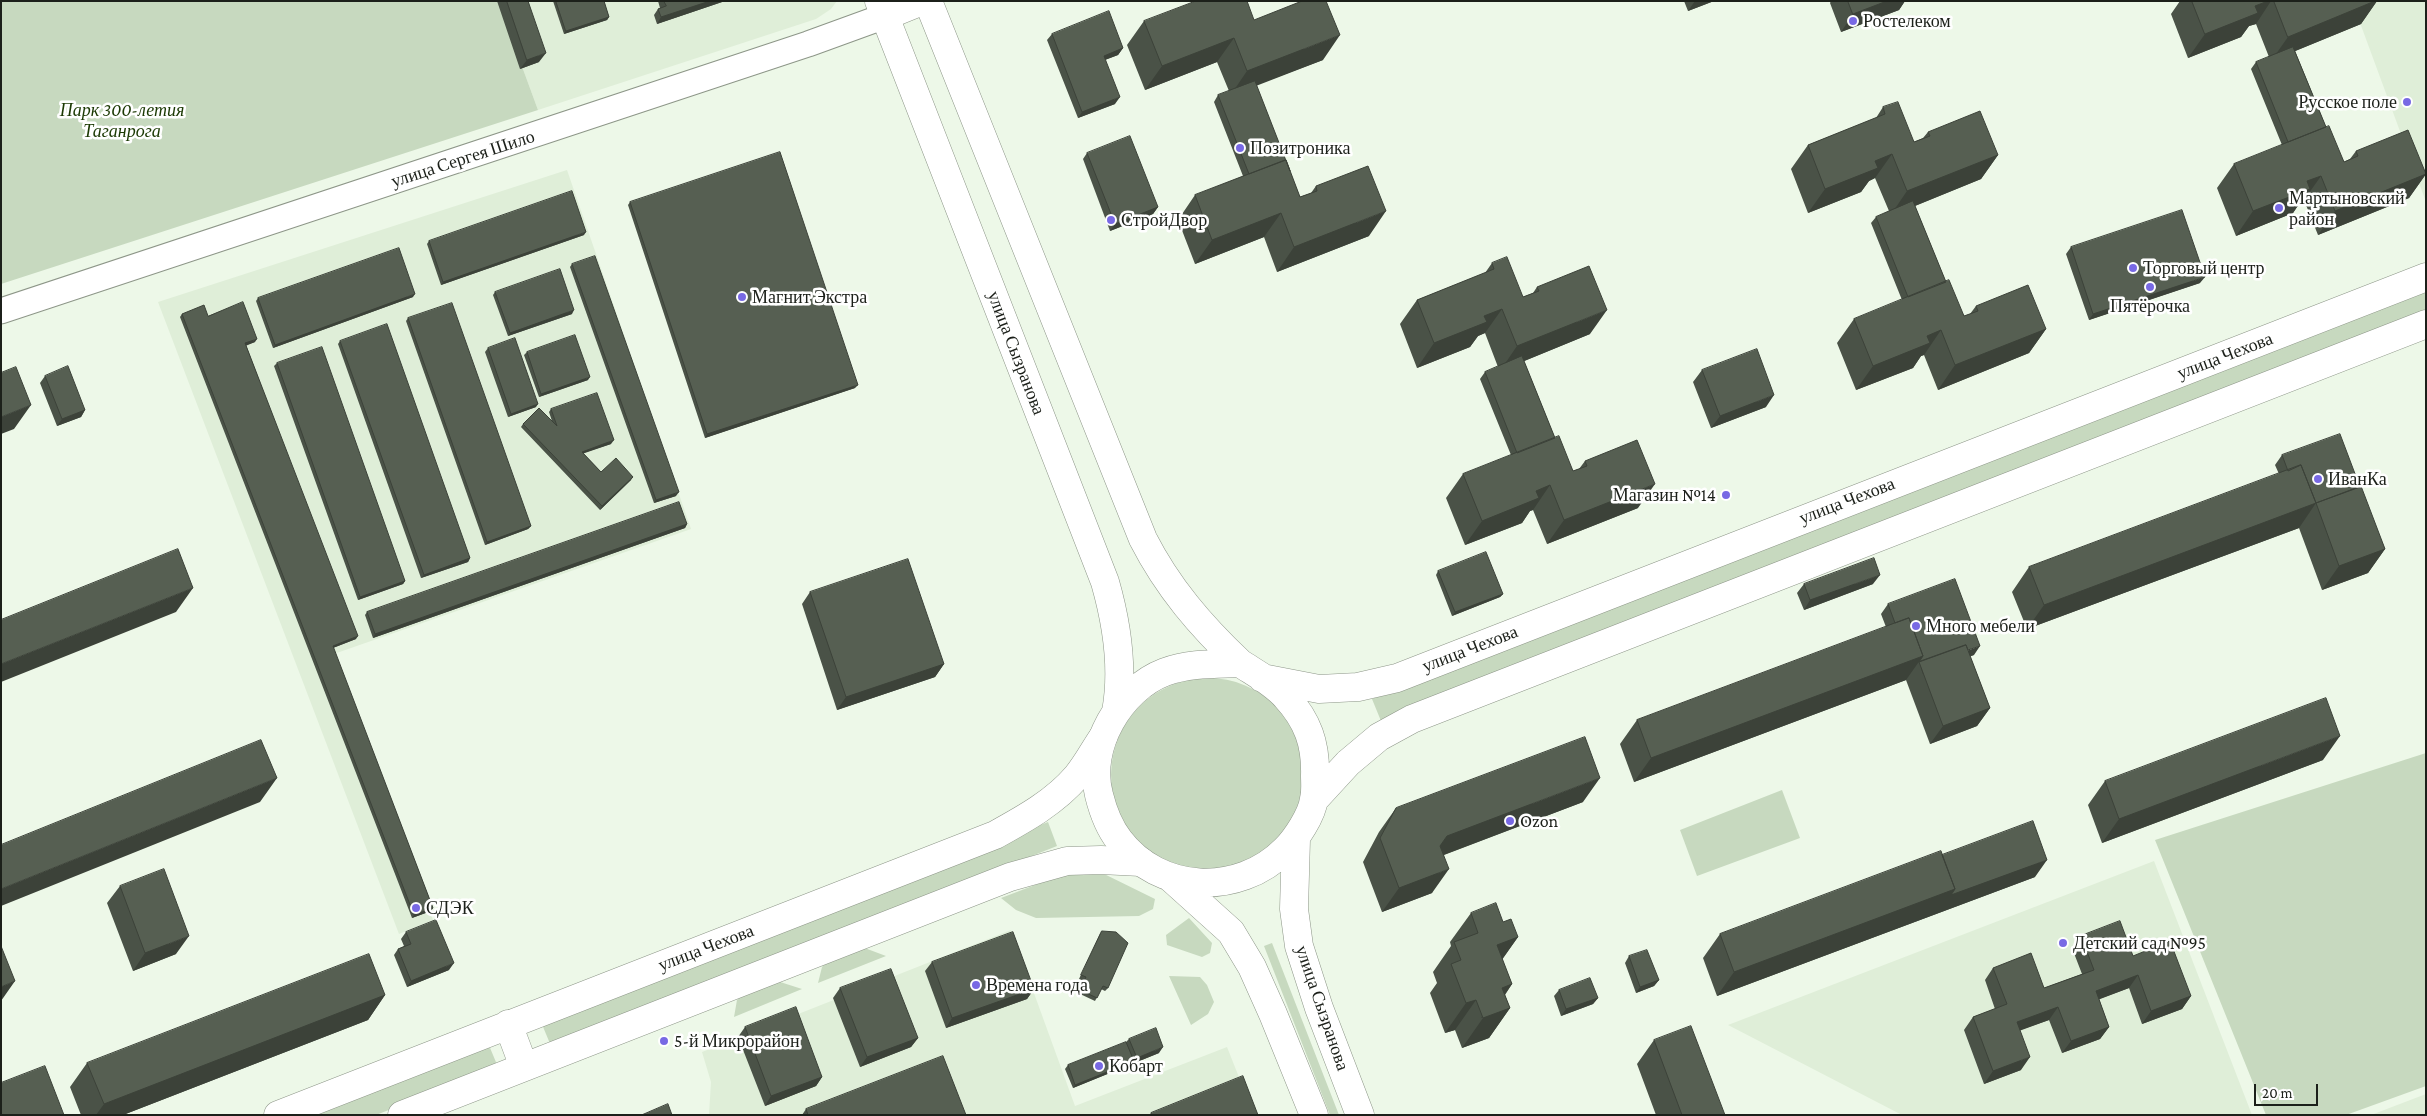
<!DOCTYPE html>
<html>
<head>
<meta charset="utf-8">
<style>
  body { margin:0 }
  #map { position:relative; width:2427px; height:1116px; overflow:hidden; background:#edf8e8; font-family:"Crimson Pro",serif }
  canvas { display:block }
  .frame { position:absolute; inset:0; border:2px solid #1c201a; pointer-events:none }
  .scale { position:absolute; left:2254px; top:1084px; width:64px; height:22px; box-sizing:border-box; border:2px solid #1c201a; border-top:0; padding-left:6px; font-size:15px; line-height:18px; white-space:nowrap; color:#1c201a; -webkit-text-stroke:4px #fff; paint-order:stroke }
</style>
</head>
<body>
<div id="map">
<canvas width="2427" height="1116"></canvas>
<div class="frame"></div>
<div class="scale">20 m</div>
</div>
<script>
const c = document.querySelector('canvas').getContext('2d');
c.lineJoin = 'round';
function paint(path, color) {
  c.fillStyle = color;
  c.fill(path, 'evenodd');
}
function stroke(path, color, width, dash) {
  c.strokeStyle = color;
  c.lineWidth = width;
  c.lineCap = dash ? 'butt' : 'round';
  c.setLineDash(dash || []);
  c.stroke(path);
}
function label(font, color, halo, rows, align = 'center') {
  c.font = font + ' "Crimson Pro",serif';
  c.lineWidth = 5;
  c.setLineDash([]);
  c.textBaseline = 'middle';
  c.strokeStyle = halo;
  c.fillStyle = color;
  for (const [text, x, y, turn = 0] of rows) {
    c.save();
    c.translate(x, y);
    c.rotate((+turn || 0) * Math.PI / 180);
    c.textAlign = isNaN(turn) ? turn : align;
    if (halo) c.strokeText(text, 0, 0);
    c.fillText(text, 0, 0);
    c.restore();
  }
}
paint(new Path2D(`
  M498,1H837L831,9L816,19L538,110Z
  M2352,1H2426V202Z
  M567,170L691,529L331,655L433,920L399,934L158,302Z
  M2154,861L2252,1115H1902L1728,1025Z
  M1011,930L1075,1106L1227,1047L1254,1115H709L711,1082L702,1052Z
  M2426,1094V1115H2371Z`), '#dfeed8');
paint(new Path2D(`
  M1,1H498L538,110L1,284Z
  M2426,288V314L1381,721L1372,699Z
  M1111 775a97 97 0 1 1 194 0a97 97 0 1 1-194 0Z
  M2426,753V1086L2346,1115H2266L2155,840Z
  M1782,790L1800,838L1697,876L1680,830Z
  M1048,822L1057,846L551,1046L541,1022Z
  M1077,869H1094L1155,899L1153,909L1139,916L1036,918L1016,910L1001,898Z
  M1189,918L1212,943L1210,953L1202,957L1167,945L1166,935Z
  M1272,943L1339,1115H1330L1264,946Z
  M862,947L886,956L818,983L822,967L829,959Z
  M1169,976L1200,977L1207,985L1214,1002L1208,1014L1191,1025Z
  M777,981L802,989L734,1017L737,1000L744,993Z
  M488,1043L498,1067L376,1115H304Z`), '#c7d9bf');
const minor = new Path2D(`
  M1,311L808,44L885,16`);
const tertiary = new Path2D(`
  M885,16L922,1
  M508,1024L524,1067
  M278,1115L995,835C1024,819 1055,802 1077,776C1087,764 1094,750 1103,737
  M402,1115L1010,877L1067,861L1101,860L1141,862`);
const secondary = new Path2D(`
  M879,1L1105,582C1117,624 1124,668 1116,712
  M928,1L1143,539C1168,588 1201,626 1240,663
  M1240,663C1255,673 1274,683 1286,697C1308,721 1316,744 1315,776C1315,783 1316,791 1314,799C1312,815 1296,839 1285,850C1238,897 1159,893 1119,840C1108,826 1103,811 1099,795C1086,747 1120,689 1165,672C1189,663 1215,664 1240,663Z
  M1262,678L1319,689L1358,687L1397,678L2426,277
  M1314,800L1348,763L1379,737L1412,719L2426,324
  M1296,839L1294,909L1299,946L1319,1008L1360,1115
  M1171,878L1231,932L1252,967L1273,1014L1314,1115`);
stroke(minor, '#8d9688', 27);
stroke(tertiary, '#8d9688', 29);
stroke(secondary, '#8d9688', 29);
stroke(minor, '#fff', 25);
stroke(tertiary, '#fff', 28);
stroke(secondary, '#fff', 28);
paint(new Path2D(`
  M497,1H528L539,62L520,69Z
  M553,1H604L609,17L607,20L564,34Z
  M658,1H725L657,24L654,15L658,9L660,8Z
  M1684,1H1714L1688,11Z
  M1831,1H1905L1899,10L1841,32L1830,3Z
  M2180,1H2377L2361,24L2295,51L2326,127L2344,162L2350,159L2356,151L2426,174L2409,198L2318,235L2304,200L2301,201L2293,213L2236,236L2217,188L2234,164L2282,145L2251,69L2256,62L2269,57L2256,24L2249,26L2241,37L2188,58L2171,14Z
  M1254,20L1323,60L1256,85L1300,197L1311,193L1316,186L1369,236L1277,272L1264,237L1195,264L1178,220L1195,195L1243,176L1214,102L1218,95L1229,91L1217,62L1145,90L1127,45L1144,21Z
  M1052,34L1123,48L1118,55L1105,60L1115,104L1078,118L1047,40Z
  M1883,107L1914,142L1923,138L1928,132L1998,155L1981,179L1915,206L1946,282L1964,316L1970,314L1976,306L2046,329L2029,353L1938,390L1924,355L1921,356L1913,368L1856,390L1837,343L1854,319L1902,300L1871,223L1876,217L1889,211L1875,178L1869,181L1861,192L1808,213L1791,169L1808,145L1876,118Z
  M1087,153L1158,207L1153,214L1110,231L1083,159Z
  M630,202L855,388L705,438L628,205Z
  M584,235L441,285L427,244L429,241Z
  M2071,247L2200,283L2089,320L2066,254Z
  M1492,263L1523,297L1533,293L1537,287L1590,334L1524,361L1555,438L1573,471L1579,469L1585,461L1638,508L1547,544L1533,510L1530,511L1522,523L1465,545L1446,498L1463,474L1511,455L1480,379L1485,372L1498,367L1485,333L1478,336L1470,347L1417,368L1400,324L1417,300L1485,273Z
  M572,264L676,496L654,503L570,267Z
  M495,292L572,314L508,336L493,295Z
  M413,297L273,348L256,301L258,298Z
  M182,314L208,316L255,342L246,345L356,639L333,648L433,908L431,911L412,918L180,317Z
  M408,318L531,526L528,529L485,545L406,321Z
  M340,341L470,558L468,562L421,578L338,344Z
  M488,348L536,407L508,417L485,352Z
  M527,352L588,380L539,397L524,355Z
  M277,363L405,581L403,584L358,600L274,366Z
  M1702,370L1766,407L1711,428L1693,382Z
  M45,376L85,410L81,417L57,426L40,383Z
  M551,409L611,444L583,453L601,472L631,480L600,510L521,427L523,424L552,421L549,412Z
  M2282,455L2360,487L2385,549L2368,573L2322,590L2299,528L2027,629L2012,592L2029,567L2279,474L2275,465Z
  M687,524L685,528L373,638L365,615L367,612Z
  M1438,571L1503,594L1500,597L1452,616L1436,575Z
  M1804,584H1873L1804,610L1797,593Z
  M810,592L944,664L935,677L837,710L802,604Z
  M1888,604L1974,655L1970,656L1990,708L1977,726L1930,744L1906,680L1634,782L1620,744L1637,720L1886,627L1881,614Z
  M2323,760L2102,843L2088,805L2105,781Z
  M1583,802L1444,855L1432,893L1382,912L1363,862L1379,832L1396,808Z
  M1942,855L2035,877L1717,996L1703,958L1720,934Z
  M120,886L176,954L133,971L107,903Z
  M1471,913L1503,922L1518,937L1502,959L1512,984L1505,995L1510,1008L1489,1038L1462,1048L1455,1030L1445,1033L1430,993L1437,983L1433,972L1451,946L1450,942Z
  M1102,931L1108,988L1105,991L1101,989L1095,1001L1078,993L1084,981L1079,979L1100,934Z
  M406,932L449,970L407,987L394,955L398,949L404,946L401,939Z
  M2081,936L2133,956L2191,996L2182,1009L2142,1024L2129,988L2099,999L2109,1027L2100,1039L2062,1053L2049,1020L2020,1030L2021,1070L1984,1084L1964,1030L1973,1017L1995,1009L1985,980L1993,968L2044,988L2082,974L2072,948Z
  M1629,956L1659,980L1654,986L1636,993L1625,963Z
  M932,962L1034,989L1027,999L946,1028L925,971Z
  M840,988L918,1038L911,1047L860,1067L833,998Z
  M1559,990L1598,998L1593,1004L1561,1016L1554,996Z
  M385,995L368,1020L123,1115H81L70,1087L87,1063Z
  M745,1027L822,1077L816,1086L765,1106L738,1037Z
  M1129,1039L1159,1053L1073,1088L1065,1069L1068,1065L1126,1042Z
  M1654,1040L1725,1115H1656L1637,1064Z
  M806,1109L966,1115H802Z`), '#4a5247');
paint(new Path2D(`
  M710,1H725L657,24L661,17Z
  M1695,1H1714L1688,11Z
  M1887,1H1905L1899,10L1841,32L1853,14Z
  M2268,1H2271L2256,24L2249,26L2241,37L2188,58L2205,34L2255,6Z
  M2375,1H2377L2361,24L2271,61L2288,37Z
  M609,17L607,20L564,34L566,31Z
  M1340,35L1323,60L1230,96L1247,71Z
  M1234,38L1217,62L1145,90L1162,66Z
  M1123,48L1118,55L1099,62L1104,56Z
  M546,53L539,62L520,69L527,60Z
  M1120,97L1115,104L1078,118L1082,112Z
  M1892,154L1875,178L1869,181L1861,192L1808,213L1825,189L1875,161Z
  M1998,155L1981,179L1890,216L1907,191Z
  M2426,174L2409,198L2318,235L2335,211Z
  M2321,176L2304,200L2301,201L2293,213L2236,236L2253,211L2307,181Z
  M1158,207L1153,214L1110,231L1115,224Z
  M1386,211L1369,236L1277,272L1294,247Z
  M1281,213L1264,237L1195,264L1212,240Z
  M586,232L584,235L441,285L443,282Z
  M2205,277L2200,283L2089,320L2093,314Z
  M415,294L413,297L273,348L275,345Z
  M1502,309L1485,333L1478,336L1470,347L1417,368L1434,343L1484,316Z
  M574,310L572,314L508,336L510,333Z
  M1607,310L1590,334L1500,371L1517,346Z
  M2046,329L2029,353L1938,390L1955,365Z
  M1941,330L1924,355L1921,356L1913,368L1856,390L1873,366L1927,336Z
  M257,339L255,342L243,347L245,343Z
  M590,377L588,380L539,397L541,394Z
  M858,385L855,388L705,438L707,434Z
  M1774,395L1766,407L1711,428L1720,416Z
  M538,404L536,407L508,417L511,414Z
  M31,405L14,429L1,434V417Z
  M85,410L81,417L57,426L62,419Z
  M614,440L611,444L579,455L582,452Z
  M633,477L631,480L600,510L602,506Z
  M1655,484L1638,508L1547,544L1564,520Z
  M1550,485L1533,510L1530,511L1522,523L1465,545L1482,521L1536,491Z
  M679,492L676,496L654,503L656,500Z
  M2316,503L2299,528L2027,629L2044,605Z
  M687,524L685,528L373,638L375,634Z
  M531,526L528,529L485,545L487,542Z
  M2385,549L2368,573L2322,590L2339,566Z
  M470,558L468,562L421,578L424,575Z
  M1880,575L1873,584L1804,610L1810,600Z
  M405,581L403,584L358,600L360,597Z
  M193,588L176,612L1,682V664Z
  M1503,594L1500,597L1452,616L1455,612Z
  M358,636L356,639L330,649L333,646Z
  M1980,646L1974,655L1923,674L1921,668Z
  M1923,656L1906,680L1634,782L1651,758Z
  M944,664L935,677L837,710L846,697Z
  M1990,708L1977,726L1930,744L1943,726Z
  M2340,736L2323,760L2102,843L2119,819Z
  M277,778L260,802L1,906V889Z
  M1600,778L1583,802L1430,860L1447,836Z
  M2047,860L2035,877L1717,996L1734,972L1955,889Z
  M1449,869L1432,893L1382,912L1399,888Z
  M433,908L431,911L412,918L414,915Z
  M189,936L176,954L133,971L145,953Z
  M1518,937L1497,967V945Z
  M454,963L449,970L407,987L411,981Z
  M2138,975L2129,988L2087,1004L2096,991Z
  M1659,980L1654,986L1636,993L1640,987Z
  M15,981L1,1001V987Z
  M1512,984L1491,1014L1481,1018L1502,988Z
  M1034,989L1027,999L946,1028L952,1018Z
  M385,995L368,1020L123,1115H96L104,1104Z
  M2191,996L2182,1009L2142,1024L2151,1011Z
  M1598,998L1593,1004L1561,1016L1566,1009Z
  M1476,1000L1455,1030L1445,1033L1466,1003Z
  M2058,1007L2049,1020L2008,1035L2017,1022Z
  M1510,1008L1489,1038L1462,1048L1483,1018Z
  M2109,1027L2100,1039L2062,1053L2071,1041Z
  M918,1038L911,1047L860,1067L867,1057Z
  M1163,1047L1159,1053L1073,1088L1075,1085L1134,1061L1137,1058Z
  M2030,1057L2021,1070L1984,1084L1993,1071Z
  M822,1077L816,1086L765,1106L771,1096Z`), '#3c4239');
const building = new Path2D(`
  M507,1H528L546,53L527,60Z
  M556,1H604L609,17L566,31Z
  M664,1H710L661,17L658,9L666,6Z
  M1196,1H1247L1254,20L1302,1H1326L1340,35L1247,71L1234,38L1162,66L1144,21Z
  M1848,1H1887L1853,14Z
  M2192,1H2268L2255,6L2258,13L2205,34Z
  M2274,1H2375L2288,37Z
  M1109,11L1123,48L1104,56L1120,97L1082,112L1052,34Z
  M2293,47L2326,127L2288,142L2256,62Z
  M1255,81L1290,171L1286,160L1249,174L1218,95Z
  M1898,102L1914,142L1930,136L1928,132L1980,111L1998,155L1907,191L1892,154L1875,161L1878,168L1825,189L1808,145L1885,114L1883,107Z
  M2329,126L2344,162L2358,156L2356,151L2408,130L2426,174L2335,211L2321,176L2307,181L2310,189L2253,211L2234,164Z
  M1130,136L1158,207L1115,224L1087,153Z
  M780,152L858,385L707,434L630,202Z
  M1286,160L1300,197L1317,191L1316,186L1368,166L1386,211L1294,247L1281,213L1212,240L1195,195Z
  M572,191L586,232L443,282L429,241Z
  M1913,201L1946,282L1908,297L1876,217Z
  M2182,210L2205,277L2093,314L2071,247Z
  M399,248L415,294L275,345L258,298Z
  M595,256L679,492L656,500L572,264Z
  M1507,257L1523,297L1539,291L1537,287L1589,266L1607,310L1517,346L1502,309L1484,316L1487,322L1434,343L1417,300L1494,269L1492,263Z
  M560,269L574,310L510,333L495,292Z
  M1949,280L1964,316L1978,311L1976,306L2028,285L2046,329L1955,365L1941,330L1927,336L1930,343L1873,366L1854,319Z
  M243,302L257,339L245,343L358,636L333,646L433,908L414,915L182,314L204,305L208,316Z
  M452,303L531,526L487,542L408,318Z
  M387,324L470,558L424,575L340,341Z
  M575,335L590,377L541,394L527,352Z
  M515,338L538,404L511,414L488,348Z
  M322,347L405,581L360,597L277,363Z
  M1757,349L1774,395L1720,416L1702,370Z
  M1522,356L1555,438L1517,453L1485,372Z
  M68,366L85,410L62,419L45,376Z
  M16,367L31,405L1,417V373Z
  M597,393L614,440L582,452L601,472L616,458L633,477L602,506L523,424L539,408L557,426L551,409Z
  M2340,434L2360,487L2316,503L2301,465L2288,471L2282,455Z
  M1559,436L1573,471L1587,466L1585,461L1637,440L1655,484L1564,520L1550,485L1536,491L1539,498L1482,521L1463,474Z
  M2301,465L2316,503L2361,486L2385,549L2339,566L2316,503L2044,605L2029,567Z
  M679,502L687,524L375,634L367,612Z
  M178,549L193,588L1,664V620Z
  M1486,552L1503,594L1455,612L1438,571Z
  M1874,558L1880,575L1810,600L1804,584Z
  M908,559L944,664L846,697L810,592Z
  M1955,579L1980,646L1968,650L1966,645L1919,662L1923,656L1909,618L1895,623L1888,604Z
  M1909,618L1923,656L1651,758L1637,720Z
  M1966,645L1990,708L1943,726L1919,662Z
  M2326,698L2340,736L2119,819L2105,781Z
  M1585,737L1600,778L1447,836L1440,846L1449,869L1399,888L1380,838L1396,808Z
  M261,740L277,778L1,889V845Z
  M2033,821L2047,860L1951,895L1955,889L1942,855Z
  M1941,851L1955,889L1734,972L1720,934Z
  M164,869L189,936L145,953L120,886Z
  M1496,903L1503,922L1511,919L1518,937L1497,945L1512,984L1502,988L1510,1008L1483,1018L1476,1000L1466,1003L1451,964L1461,960L1454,942L1478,933L1471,913Z
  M436,920L454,963L411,981L398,949L411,944L406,932Z
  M2120,921L2133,956L2170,941L2191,996L2151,1011L2138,975L2096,991L2109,1027L2071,1041L2058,1007L2017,1022L2030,1057L1993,1071L1973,1017L2007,1004L1993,968L2031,953L2044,988L2094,970L2081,936Z
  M1102,931L1116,932L1128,943L1108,988L1103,986L1097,998L1080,990L1086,977L1081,975Z
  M1013,932L1034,989L952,1018L932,962Z
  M1,946L15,981L1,987Z
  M1647,950L1659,980L1640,987L1629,956Z
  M369,954L385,995L104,1104L87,1063Z
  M891,969L918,1038L867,1057L840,988Z
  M1590,978L1598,998L1566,1009L1559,990Z
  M796,1007L822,1077L771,1096L745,1027Z
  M1691,1026L1725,1115H1682L1654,1040Z
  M1156,1028L1163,1047L1137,1058L1129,1039Z
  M1126,1042L1134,1061L1075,1085L1068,1065Z
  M943,1056L966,1115H808L806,1109Z
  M45,1066L64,1115H1V1083Z
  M1243,1076L1258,1115H1151V1113Z
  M668,1104L672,1115H642Z`);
paint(building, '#565f52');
stroke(building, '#3c4239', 1);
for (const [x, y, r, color] of [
  [1853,21,5,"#7869e4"],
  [2407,102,5,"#7869e4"],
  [1240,148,5,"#7869e4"],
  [2279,208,5,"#7869e4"],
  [1111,220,5,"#7869e4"],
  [2133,268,5,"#7869e4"],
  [2150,287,5,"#7869e4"],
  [742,297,5,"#7869e4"],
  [2318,479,5,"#7869e4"],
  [1726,495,5,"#7869e4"],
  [1916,626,5,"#7869e4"],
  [1510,821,5,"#7869e4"],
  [416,908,5,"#7869e4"],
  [2063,943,5,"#7869e4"],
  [976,985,5,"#7869e4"],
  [664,1041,5,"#7869e4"],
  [1099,1066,5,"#7869e4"]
]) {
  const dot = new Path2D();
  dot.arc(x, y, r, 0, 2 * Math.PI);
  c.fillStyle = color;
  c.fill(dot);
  stroke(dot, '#fff', 2);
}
label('18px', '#1c201a', '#fff', [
  ["Ростелеком",1863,21],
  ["Русское поле",2397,102,"right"],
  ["Позитроника",1250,148],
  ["Мартыновский",2289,198],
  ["район",2289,219],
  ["СтройДвор",1121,220],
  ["Торговый центр",2143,268],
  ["Магнит Экстра",752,297],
  ["Пятёрочка",2150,306,"center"],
  ["ИванКа",2328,479],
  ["Магазин №14",1716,495,"right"],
  ["Много мебели",1926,626],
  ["Ozon",1520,821],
  ["СДЭК",426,908],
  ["Детский сад №95",2073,943],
  ["Времена года",986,985],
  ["5-й Микрорайон",674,1041],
  ["Кобарт",1109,1066]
], 'left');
label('italic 18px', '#1b3903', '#fff', [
  ["Парк 300-летия",122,110],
  ["Таганрога",122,131]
]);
label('18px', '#1c201a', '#fff', [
  ["улица Сергея Шило",463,159,-18],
  ["улица Сызранова",1016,353,69],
  ["улица Чехова",2225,356,-21],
  ["улица Чехова",1847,501,-21],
  ["улица Чехова",1470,649,-21],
  ["улица Чехова",706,948,-21],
  ["улица Сызранова",1322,1008,71]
]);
</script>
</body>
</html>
